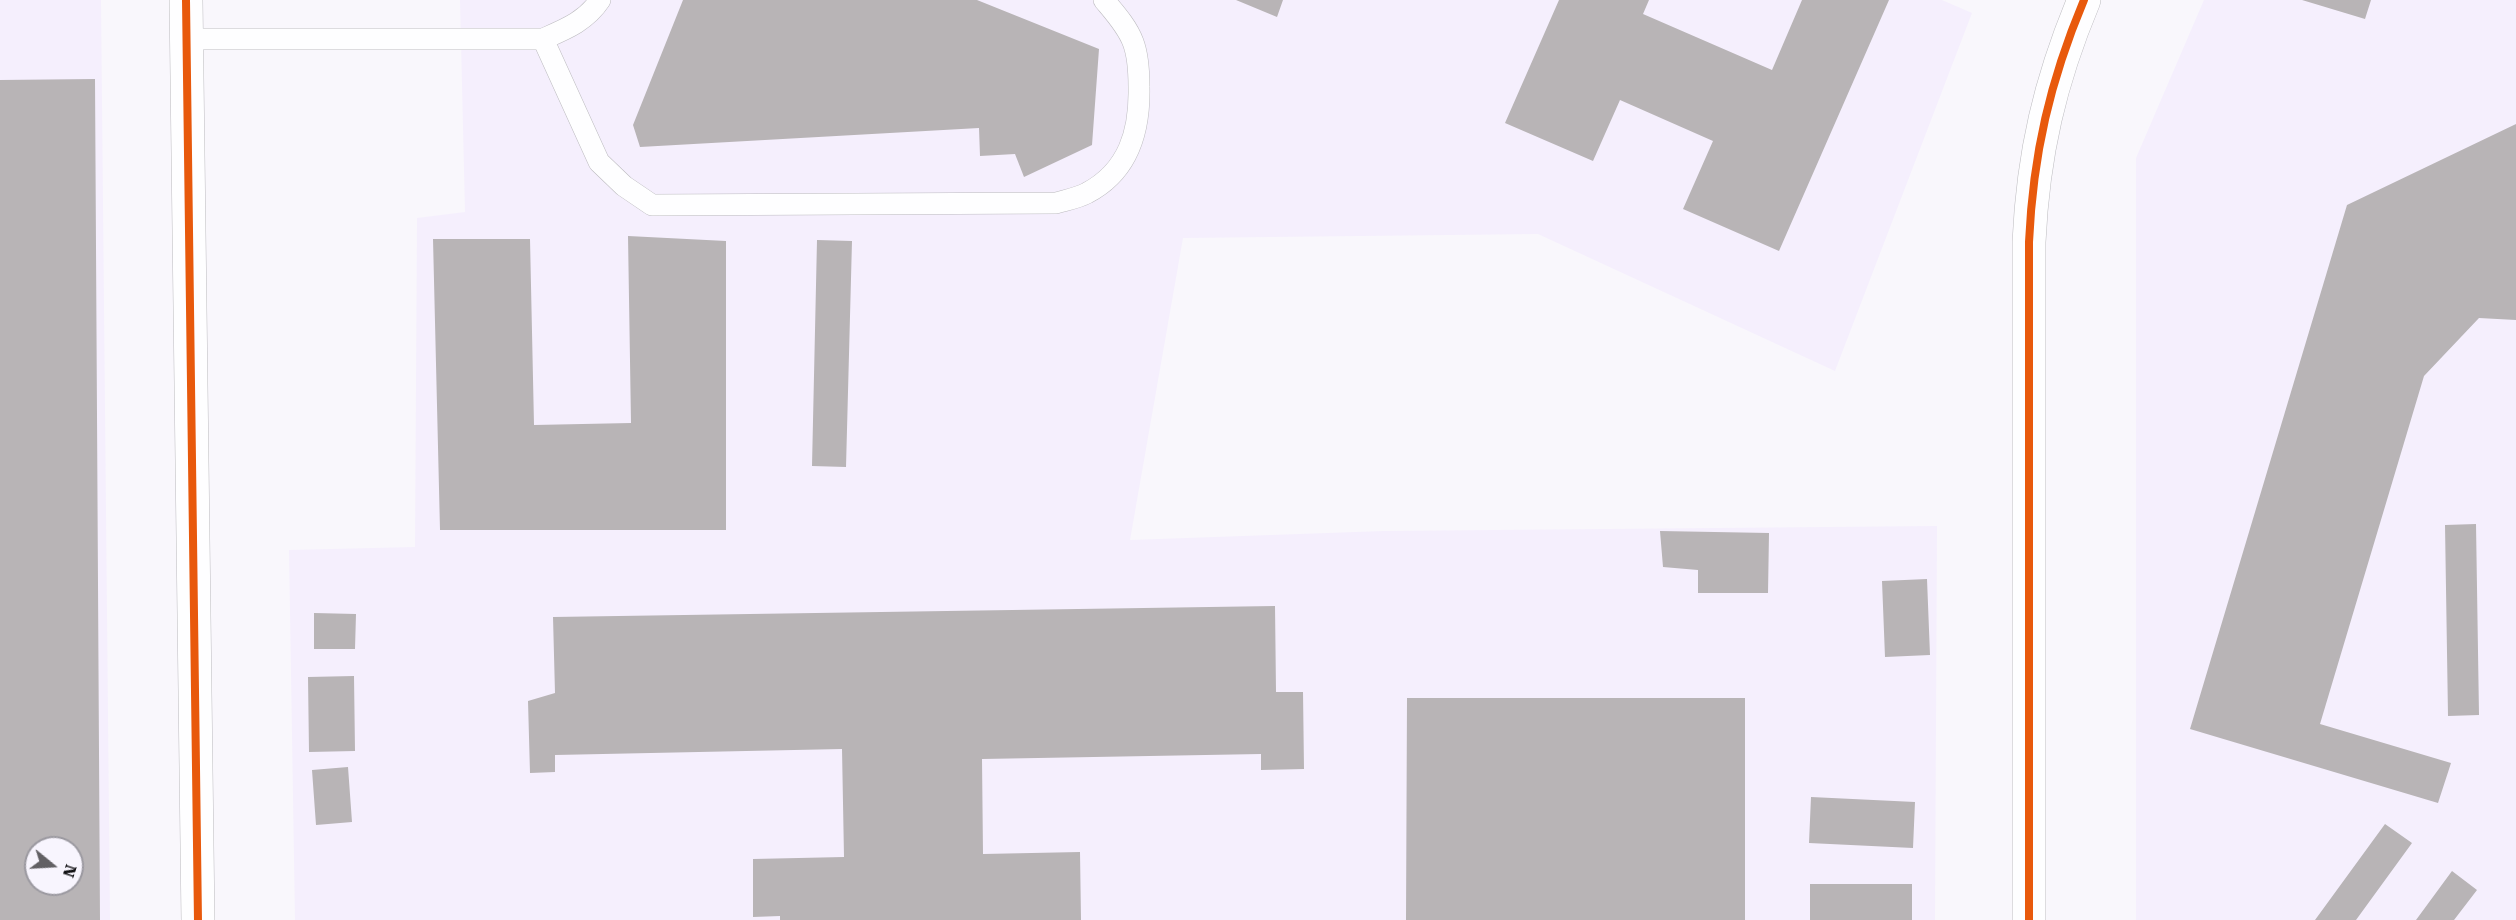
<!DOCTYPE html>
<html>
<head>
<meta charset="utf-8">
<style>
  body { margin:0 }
  #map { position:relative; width:2516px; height:920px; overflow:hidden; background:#f9f7fc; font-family:"Roboto Serif",serif }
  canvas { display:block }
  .north { position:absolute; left:24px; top:836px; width:60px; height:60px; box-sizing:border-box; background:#f8f5fe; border:2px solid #9b99a0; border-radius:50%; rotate:108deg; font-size:16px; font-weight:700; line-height:24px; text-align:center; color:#100f12 }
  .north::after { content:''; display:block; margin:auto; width:21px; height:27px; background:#626064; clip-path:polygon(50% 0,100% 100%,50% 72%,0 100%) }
</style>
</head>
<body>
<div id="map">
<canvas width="2516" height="920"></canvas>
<div class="north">N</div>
</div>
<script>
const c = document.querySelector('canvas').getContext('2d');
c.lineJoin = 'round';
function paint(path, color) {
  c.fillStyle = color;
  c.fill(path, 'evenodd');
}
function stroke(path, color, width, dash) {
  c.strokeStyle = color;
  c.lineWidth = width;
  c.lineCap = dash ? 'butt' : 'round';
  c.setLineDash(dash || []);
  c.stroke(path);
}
paint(new Path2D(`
  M0,0H101L110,920H0ZM36,848H72V884H36Z
  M460,0H1942L1972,13L1835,371L1538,234L1183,238L1130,540L1384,531L1937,526L1935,920H295L289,550L415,547L417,218L465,212Z
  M2204,0H2516V920H2136V158Z`), '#f5effd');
paint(new Path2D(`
  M683,0H977L1099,49L1092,145L1024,177L1015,154L980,156L979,128L640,147L633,125Z
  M1236,0H1283L1277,17Z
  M1559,0H1649L1643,14L1772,70L1802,0H1889L1779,251L1683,209L1713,141L1620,100L1593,161L1505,123Z
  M2302,0H2371L2365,19Z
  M95,79L100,920H0V80ZM36,848H72V884H36Z
  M2516,124V320L2479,318L2424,376L2320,724L2451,763L2438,803L2190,729L2347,205Z
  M628,236L726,241V530H440L433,239H530L534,425L631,423Z
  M817,240L852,241L846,467L812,466Z
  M2476,524L2479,715L2448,716L2445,525Z
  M1660,531L1769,533L1768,593H1698V570L1663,567Z
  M1927,579L1930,655L1885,657L1882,581Z
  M1275,606L1276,692H1303L1304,769L1261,770V754L982,759L983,854L1080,852L1081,920H780V916L753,917V859L844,857L842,749L555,755V772L530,773L528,701L555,693L553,617Z
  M314,613L356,614L355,649H314Z
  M354,676L355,751L309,752L308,677Z
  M1407,698H1745V920H1406Z
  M348,767L352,822L316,825L312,770Z
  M1811,797L1915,802L1913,848L1809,843Z
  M2385,824L2412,843L2356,920H2315Z
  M2452,871L2477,890L2454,920H2416Z
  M1810,884H1912V920H1810Z`), '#b8b4b6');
const service = new Path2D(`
  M185,39H543C566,29 586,21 600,0
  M543,39L599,162L624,186L652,205L1056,203C1066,200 1078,198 1087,193C1129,171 1140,131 1139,87C1139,73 1138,55 1133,42C1127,26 1114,12 1104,0`);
const minor = new Path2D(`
  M186,0L198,920
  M2029,920V242C2033,154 2050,81 2084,0`);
stroke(service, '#bcbbbf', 22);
stroke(minor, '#bcbbbf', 34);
stroke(service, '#fefeff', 21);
stroke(minor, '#fefeff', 33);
stroke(new Path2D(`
  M186,0L198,920
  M2029,920V242C2033,154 2050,81 2084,0`), '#e8590c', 8);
</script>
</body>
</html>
